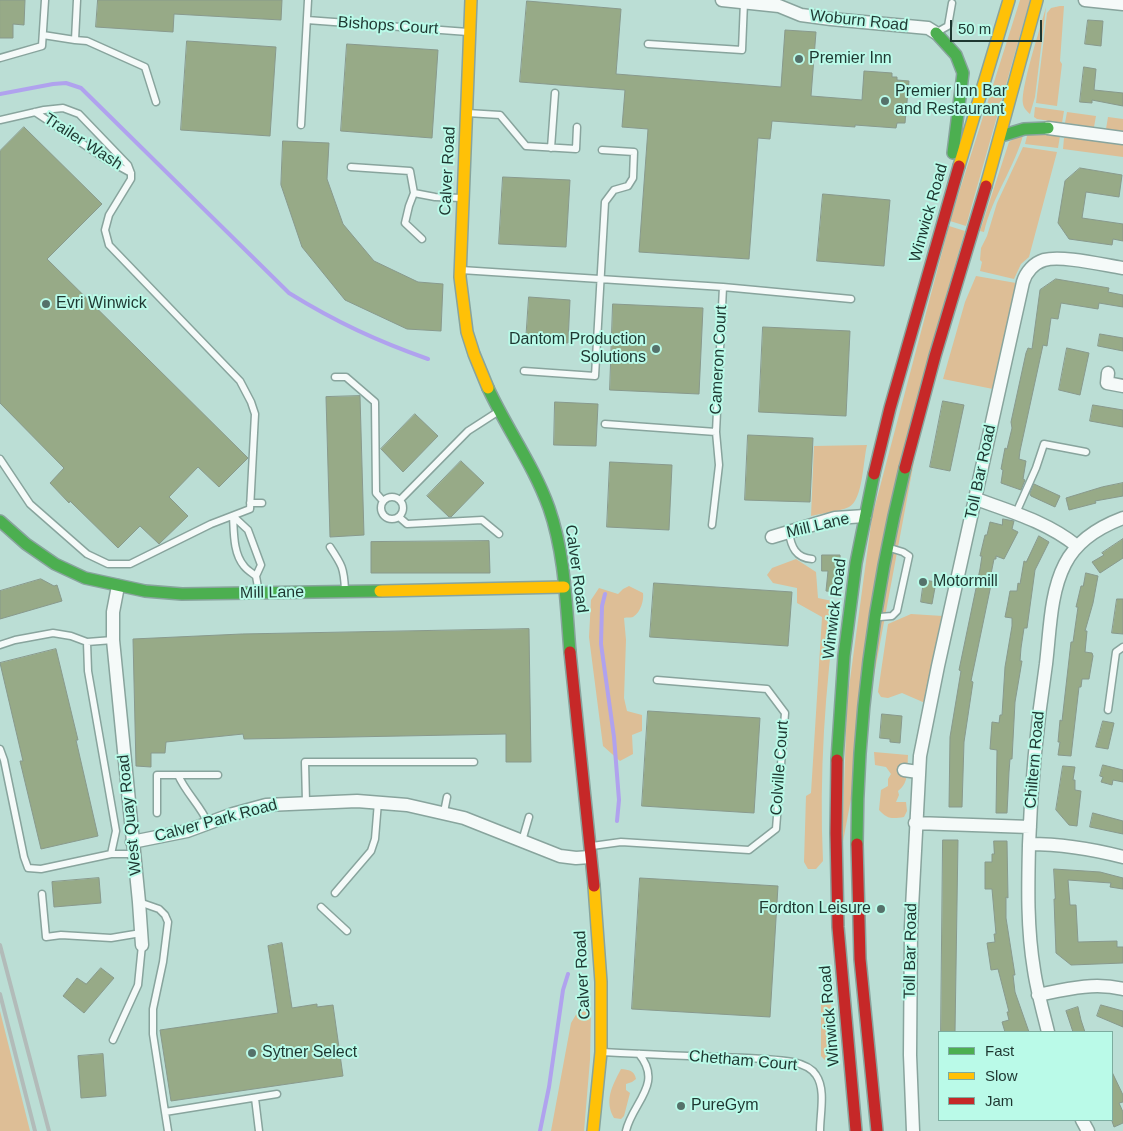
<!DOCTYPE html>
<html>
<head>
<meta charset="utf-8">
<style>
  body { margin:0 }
  #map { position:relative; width:1123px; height:1131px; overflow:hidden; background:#bbded5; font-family:Helvetica,sans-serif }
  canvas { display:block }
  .legend { position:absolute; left:938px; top:1031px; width:175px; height:90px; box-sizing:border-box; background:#bafae8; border:1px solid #7cac9f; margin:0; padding:6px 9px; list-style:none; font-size:15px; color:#1e3731 }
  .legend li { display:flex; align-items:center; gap:10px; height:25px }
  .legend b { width:25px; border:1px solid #7cac9f }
  .scale { position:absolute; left:950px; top:20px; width:92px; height:22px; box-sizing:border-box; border:2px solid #1e3731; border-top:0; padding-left:6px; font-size:15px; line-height:18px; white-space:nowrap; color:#1e3731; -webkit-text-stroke:4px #bafae8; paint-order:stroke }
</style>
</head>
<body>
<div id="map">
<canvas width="1123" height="1131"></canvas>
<ul class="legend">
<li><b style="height:6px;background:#4caf50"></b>Fast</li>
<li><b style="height:6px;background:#ffc107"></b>Slow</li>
<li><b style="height:6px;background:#c62828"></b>Jam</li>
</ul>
<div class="scale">50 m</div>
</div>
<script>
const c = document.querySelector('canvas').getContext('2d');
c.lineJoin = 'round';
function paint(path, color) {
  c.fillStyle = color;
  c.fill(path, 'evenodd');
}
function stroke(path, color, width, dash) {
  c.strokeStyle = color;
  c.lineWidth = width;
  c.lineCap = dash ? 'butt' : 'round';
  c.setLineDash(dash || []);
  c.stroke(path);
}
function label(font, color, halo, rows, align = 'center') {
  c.font = font + ' Helvetica,sans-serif';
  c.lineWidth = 4;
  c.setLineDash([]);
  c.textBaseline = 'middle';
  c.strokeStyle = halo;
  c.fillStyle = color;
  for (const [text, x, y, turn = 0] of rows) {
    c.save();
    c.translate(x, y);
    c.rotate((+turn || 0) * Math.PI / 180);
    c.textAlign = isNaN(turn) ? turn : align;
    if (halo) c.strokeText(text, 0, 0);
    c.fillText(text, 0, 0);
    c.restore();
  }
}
paint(new Path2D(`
  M1020,0H1030L966,226L950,221Z
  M1060,6H1064L1060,61L1062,64L1057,106L1036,103L1047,13L1051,8Z
  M1046,7L1035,97L1030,114C1027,111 1024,109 1023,104C1020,89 1041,26 1046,7Z
  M1035,107L1064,111L1062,123L1037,119L1034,117Z
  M1067,112L1096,116L1094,127L1065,123Z
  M1108,117L1123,119V131L1106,129Z
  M1024,132C1015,167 992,197 984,232L980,231L1009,142Z
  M1028,132L1060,136L1058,148L1025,144Z
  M1066,137L1123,145V157L1063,149L1064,138Z
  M1023,147L1057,152L1029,257L1021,264L1014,279L980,271L982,262L980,260L981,248L987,236L997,203Z
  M949,226L965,231L943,306L842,847L847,702L872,517Z
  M976,276L1016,283L993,389L943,379L965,302Z
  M867,445C863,461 863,500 849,507C838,512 823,513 811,516L814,446Z
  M796,559L816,572L818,598L837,602C825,687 819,775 823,861L816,869H808L804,862L806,796L811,793L822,617L797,603V588L773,583L767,575L772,568Z
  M629,586L643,593C644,600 641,612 633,617C630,618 627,617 624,618L626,640L624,698L627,711L642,715V731L632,735L633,754L620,761L603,746L589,637L591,600L599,588L618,594L623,589Z
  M911,614L943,616L925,703L902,693L888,698L881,697L878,692L888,624Z
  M874,752L908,755C907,768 910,782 898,791L899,795L896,802H906L907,811L904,817C892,819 887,819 879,810L881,790L888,786V779L891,774L886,767L875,765Z
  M831,1003L836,1057L828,1063L821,1056V1004Z
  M591,1010L590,1060L584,1131H551L571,1023L577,1013Z
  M0,1011L30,1131H0Z
  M621,1069C629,1070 634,1070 636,1079L632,1082L626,1084V1090L630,1093L624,1116L621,1119L614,1118C604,1101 612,1086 621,1069Z`), '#ddbe96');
stroke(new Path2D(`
  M0,94L53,84L66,83L81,88L289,293C336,322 377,341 428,359
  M605,594L602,606L601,644L614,737L619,800L617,821
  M540,1131L549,1087L563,990L568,974`), '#b0a2ee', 4);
const building = new Path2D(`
  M0,0H25L24,25L13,24V38H0Z
  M98,0H282L281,20L174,14L173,32L96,27Z
  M527,1L621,9L616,74L781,87L785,30L816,32L811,96L862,100L864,71L892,73V77H897V80L909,81L905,123H897L896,128L855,125V127L772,121L770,139L758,138L749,259L639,252L648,129L622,127L625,90L520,82Z
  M1088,20L1103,21L1101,46L1085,44Z
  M187,41L276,47L270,136L181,130Z
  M347,44L438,50L432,138L341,131Z
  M1084,67L1096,69L1094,90L1123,93V106L1092,100V103L1080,102Z
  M24,127L102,204L47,259L248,458L219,487L198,467L169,497L188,516L159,544L140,526L118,548L70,501L69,503L50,483L64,468L0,403V151Z
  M283,141L329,143L327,179L343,224L374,261L418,282L443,284L441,331L407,329L345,300L302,247L281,185Z
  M1080,168L1122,175L1119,197L1086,192L1082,218L1123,224V241L1113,239L1112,245L1069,239L1058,223L1065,181Z
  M503,177L570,180L566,247L499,244Z
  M823,194L890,200L884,266L817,261Z
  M1056,279L1109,288L1108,292L1123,295V307L1099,303L1098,309L1061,303L1058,319L1051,318L1047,346L1043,345L1020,451L1019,459L1026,461L1023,479L1025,480L1021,490L1001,483L1003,470L1001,469L1005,448L1007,449L1012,428L1011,422L1026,353L1028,348L1032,349L1040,290Z
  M529,297L570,300L568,343L526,341Z
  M613,304L703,308L699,394L610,390Z
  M763,327L850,331L846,416L759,412Z
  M1100,334L1123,338V351L1098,346Z
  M1067,348L1089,353L1080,395L1059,390Z
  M360,396L364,535L330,537L326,397Z
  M943,401L964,405L950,471L930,467Z
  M555,402L598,404L596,446L554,445Z
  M1093,405L1123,410V427L1090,421Z
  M415,414L438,436L403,472L381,449Z
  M748,435L813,438L810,502L745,500Z
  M461,461L484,483L451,517H449L427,496Z
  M610,462L672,465L669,530L607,527Z
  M1123,483V496L1095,501L1096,503L1069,510L1066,498L1102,487Z
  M1034,484L1060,496L1055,507L1031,496L1030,494Z
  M1003,519L1014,521L1012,529L1018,532L1004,559L996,556V559H994L990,579L992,580L971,681L973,682L964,742L962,807H949L950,737L961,671L959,670L980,569L982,556H980L985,535H987L990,522L1002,525Z
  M1039,536L1049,542L1035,570L1027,628H1024L1021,648L1020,661H1022L1015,702L1012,759H1010L1009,772L1007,813H996L997,750L990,749L992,722L999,723L1000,715H1002L1005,667L1012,626V618L1005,617L1008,602L1010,591H1017L1018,583L1020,584L1024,561L1026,562Z
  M1123,539V558L1100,573L1092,562L1104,555L1102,553Z
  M489,541L490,573H371V542Z
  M822,555H840L841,574L838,592L826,591L828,571H822Z
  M1086,573L1098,576L1093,603L1085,631H1087L1085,652L1092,653L1093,656L1089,679H1082L1081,687H1079L1071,756L1058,755L1060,742H1058L1060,720L1062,721L1071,642H1073L1078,607H1076L1081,586H1083Z
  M41,579L54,586L57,585L62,601L0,619V591Z
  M924,580L936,582L932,604L921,602Z
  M654,583L792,592L788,646L650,637Z
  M1117,599H1123V634L1112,633Z
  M529,629L531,762H506V734L244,739L243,734L166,742L165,753H151V767L136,766L133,639L242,634Z
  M56,649L78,740H76L98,836L41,849L20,761H23L0,663Z
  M648,711L760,718L754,813L642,806Z
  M882,714L902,716L900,743L890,742V739L880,738Z
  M1103,721L1114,723L1108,749L1096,747Z
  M1103,765L1123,770V782L1113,780L1112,785L1101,782L1103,777L1100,776Z
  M1063,766L1075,767L1073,780H1075V790L1081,791L1077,826L1069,825L1056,810Z
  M1093,813L1123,821V834L1090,827Z
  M943,840H958L955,1032H941Z
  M994,841H1007L1008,898L1006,897V918L1015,975H1013L1015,992L1029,1032H1005L1002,1022L1009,1020L1007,1012H1009L998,969L991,970L987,943L995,942L994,934H996L992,889H985V862H992V854H994Z
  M1054,869L1100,872L1123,878V889L1110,887L1111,883L1068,880L1070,905H1076L1078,942L1117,941V947H1123V963L1071,965L1056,953L1054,899H1055Z
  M99,878L101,903L54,907L52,882Z
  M640,878L778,886L770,1017L632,1009Z
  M282,943L292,1008L317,1004V1007L333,1005L343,1076L171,1101L160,1030L278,1013L268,946Z
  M101,968L114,978L84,1013L63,996L77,978L86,984Z
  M1101,1005L1123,1011V1027L1097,1016Z
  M1078,1007L1081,1020L1085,1032H1073L1066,1011Z
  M103,1054L106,1096L81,1098L78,1056Z
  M1112,1072L1123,1095V1102L1119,1103L1123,1112V1123L1114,1127L1112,1121Z`);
paint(building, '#97aa87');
stroke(building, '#88998c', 1);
const lane = new Path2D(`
  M307,20L468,32
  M939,31L948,26L952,3
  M43,35L75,40L77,0
  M75,40L87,41L145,67L156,102
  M648,44L742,50L744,2
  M0,58L42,46L45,0
  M35,112L104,158L131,173
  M467,113L500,115L526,146L576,149L577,127
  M0,120L44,110L63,108L79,114L128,165L131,173V179L109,215L105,230L109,245L240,381L251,402L255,414L250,509L211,524L130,564H108L87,554L30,504L0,459
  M301,125L308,0
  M551,148L555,93
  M351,167L410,171L414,193
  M422,239L405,223L409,206L414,193L435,197L462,198
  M461,270L723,287L851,299
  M524,371L595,376L605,202L614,190L628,186L633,178L634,152L602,150
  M335,377H346L375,402L376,493L383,501
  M605,424L716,432
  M381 508a11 11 0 1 1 22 0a11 11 0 1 1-22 0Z
  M400,500L468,431L499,411
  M250,503H262
  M1016,513L1036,468L1044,444L1086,452
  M233,516L248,530L261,565L256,576L259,593
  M233,516C234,532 233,553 244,566C247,570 252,573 256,576
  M399,517L407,524L482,520L499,534
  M712,525L719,465L716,432L723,287
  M789,532C791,547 796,558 812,559
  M330,547C342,565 344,568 345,590
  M880,617L892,616L897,611L909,556L903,552L890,548
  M0,645L15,640L53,633L71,636L87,642L113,640
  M1108,710L1116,652L1123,647
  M0,749L4,760L24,857L28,868L41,869L111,854L116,831L88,671L87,642
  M178,775C186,793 200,805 208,823
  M306,802L305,762H474
  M444,812L447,797
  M157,813V775H218
  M522,841L529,817
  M592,846L621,842L749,850L776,829L785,713L767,689L657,680
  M111,854H133
  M335,893L371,851L375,839L378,802
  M42,894L46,937L61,935L111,938L141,933
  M139,902L159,909L165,915L168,922L163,962L153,1009V1034L165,1112L277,1094
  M321,907L347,931
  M113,1040L138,985L142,945
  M602,1052C640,1054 678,1056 717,1057C742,1058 768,1058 793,1062C802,1064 811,1067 816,1075C826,1089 820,1114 820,1131
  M255,1098L259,1131
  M165,1112L168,1131
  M626,1131C632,1103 664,1084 639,1054`);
const street = new Path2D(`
  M722,0L779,6L801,15L831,19L928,28L936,33
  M1085,0L1123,4
  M1048,128L1123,138
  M1108,373L1107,383L1123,386
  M976,499C1012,512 1047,522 1077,546
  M772,537L835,518L865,516
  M118,586L113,612V640L139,902L142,945
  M904,770L918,772
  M915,823L1030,827
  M132,842L187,831L233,814L266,805L357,801L407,805L464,818L560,856L576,858L590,857
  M1029,844C1061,844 1092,849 1123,857
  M1038,995C1067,989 1094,982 1123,989
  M1048,1032C1043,1011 1037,991 1034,970C1027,928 1028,887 1029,845C1031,784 1037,724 1046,664C1050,631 1050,593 1065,564C1077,540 1099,527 1123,518
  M1082,1120L1088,1131
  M913,1131L910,1055L911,927L920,756L938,666L1023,282C1026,272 1034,263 1044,260C1062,255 1103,265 1123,268`);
const fast = new Path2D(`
  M936,33L956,55L963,73L953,153
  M1001,136L1024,129L1048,128
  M488,388C507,429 534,466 549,508C565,554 566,604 570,652
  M0,521L26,544L55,564L85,578L145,591L182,594L380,591
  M837,760L844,656L856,563L874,474
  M857,844C857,717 875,591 905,468`);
const slow = new Path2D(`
  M471,0L460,277L467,332L474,354L488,388
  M959,166L1009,0
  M986,186L1037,0
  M380,591L564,587
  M593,1131L601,1052V982L594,886`);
const jam = new Path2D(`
  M905,468L935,356L986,186
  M874,474L890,408L959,166
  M570,652L594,886
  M837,760L836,833L838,927L856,1131
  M857,844L860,959L877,1131`);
stroke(lane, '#88a49d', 9);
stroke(street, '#88a49d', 15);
stroke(fast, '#88a49d', 14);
stroke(slow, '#88a49d', 14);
stroke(jam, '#88a49d', 14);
stroke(lane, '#f5faf9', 6);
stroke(street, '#f5faf9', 12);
stroke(fast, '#4caf50', 11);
stroke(slow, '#ffc107', 11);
stroke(jam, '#c62828', 11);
stroke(new Path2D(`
  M0,945L49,1131
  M0,994L35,1131`), '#b2bbb9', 4);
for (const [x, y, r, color] of [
  [799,59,5,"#55716a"],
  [885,101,5,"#55716a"],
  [46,304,5,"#55716a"],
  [656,349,5,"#55716a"],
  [923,582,5,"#55716a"],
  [881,909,5,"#55716a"],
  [252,1053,5,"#55716a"],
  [681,1106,5,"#55716a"]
]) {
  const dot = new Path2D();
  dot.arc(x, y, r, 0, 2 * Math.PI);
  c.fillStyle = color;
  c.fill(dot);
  stroke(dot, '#bafae8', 2);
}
label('16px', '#1e3731', '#bafae8', [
  ["Woburn Road",859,21,6],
  ["Bishops Court",388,26,4],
  ["Trailer Wash",83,142,33],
  ["Calver Road",448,171,-87],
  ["Winwick Road",929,213,-74],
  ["Cameron Court",719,360,-87],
  ["Toll Bar Road",981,472,-78],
  ["Mill Lane",818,526,-13],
  ["Calver Road",576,569,82],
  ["Mill Lane",272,593,-1],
  ["Winwick Road",835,609,-83],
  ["Chiltern Road",1035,760,-85],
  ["Colville Court",780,768,-86],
  ["West Quay Road",130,815,-96],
  ["Calver Park Road",216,821,-15],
  ["Toll Bar Road",911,951,-89],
  ["Calver Road",583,975,-93],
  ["Winwick Road",830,1016,-95],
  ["Chetham Court",743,1061,5]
]);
label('16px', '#1e3731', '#bafae8', [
  ["Premier Inn",809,59],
  ["Premier Inn Bar",895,92],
  ["and Restaurant",895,110],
  ["Evri Winwick",56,304],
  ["Dantom Production",646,340,"right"],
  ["Solutions",646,358,"right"],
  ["Motormill",933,582],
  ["Fordton Leisure",871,909,"right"],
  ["Sytner Select",262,1053],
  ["PureGym",691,1106]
], 'left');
</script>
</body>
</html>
